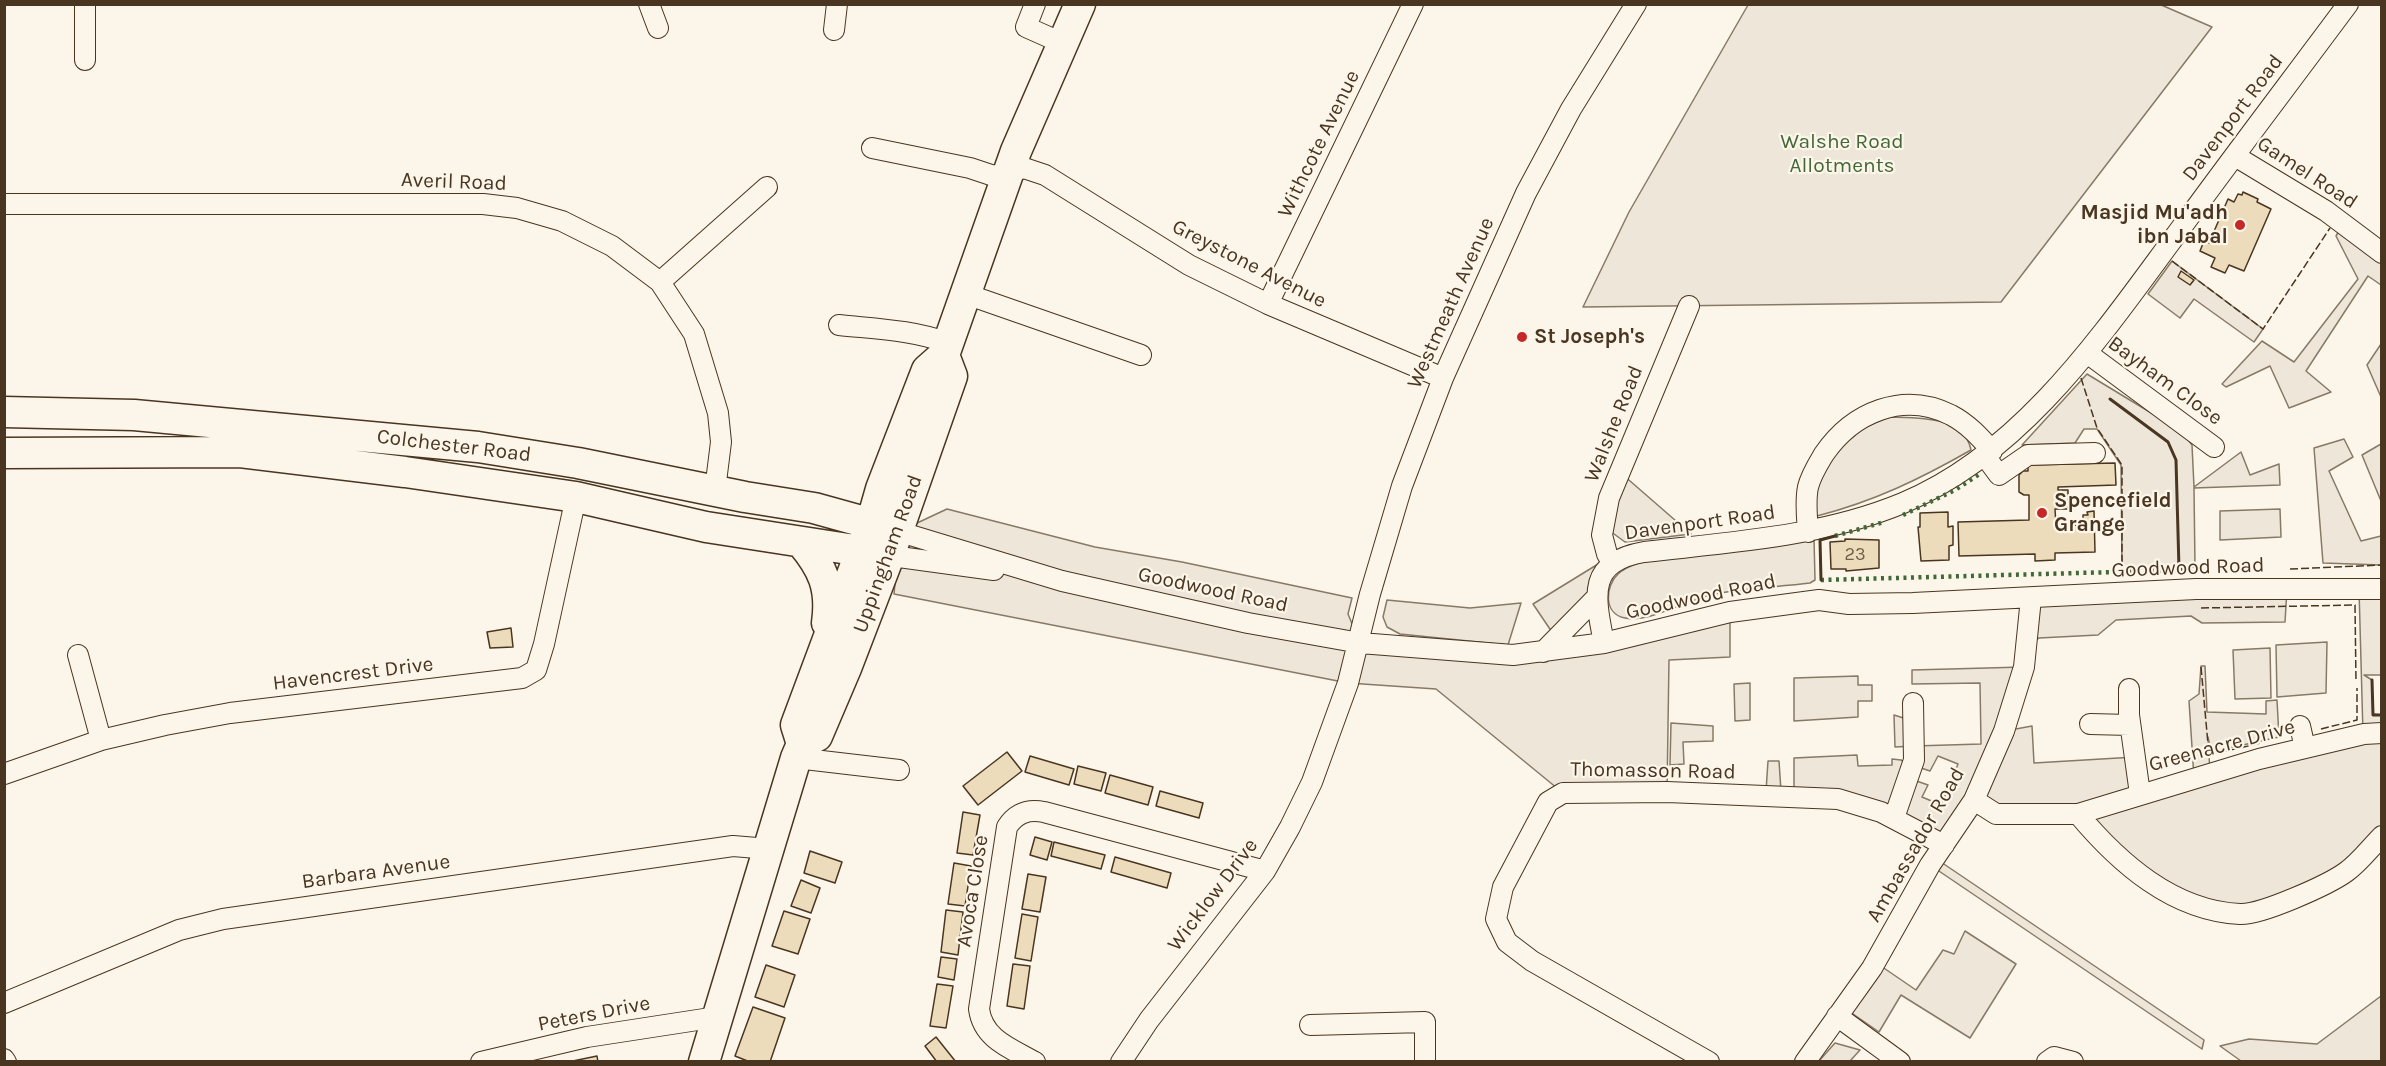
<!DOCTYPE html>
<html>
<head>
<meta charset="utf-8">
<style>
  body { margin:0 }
  #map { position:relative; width:2386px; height:1066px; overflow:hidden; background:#fbf6e9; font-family:Karla,sans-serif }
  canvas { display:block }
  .frame { position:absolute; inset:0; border:6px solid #4a3520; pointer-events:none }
</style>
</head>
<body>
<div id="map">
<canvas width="2386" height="1066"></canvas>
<div class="frame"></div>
</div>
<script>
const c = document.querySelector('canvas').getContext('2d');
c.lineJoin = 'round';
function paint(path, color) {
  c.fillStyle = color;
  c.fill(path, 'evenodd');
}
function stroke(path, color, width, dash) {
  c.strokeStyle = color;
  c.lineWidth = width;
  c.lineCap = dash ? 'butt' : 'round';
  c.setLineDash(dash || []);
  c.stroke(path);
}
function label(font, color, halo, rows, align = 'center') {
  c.font = font + ' Karla,sans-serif';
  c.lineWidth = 4.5;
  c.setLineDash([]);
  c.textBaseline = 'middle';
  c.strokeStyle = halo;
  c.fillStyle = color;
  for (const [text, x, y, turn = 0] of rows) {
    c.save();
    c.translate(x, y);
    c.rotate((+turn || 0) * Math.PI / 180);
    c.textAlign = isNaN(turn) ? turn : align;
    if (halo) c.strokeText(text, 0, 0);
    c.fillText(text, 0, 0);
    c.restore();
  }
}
const green = new Path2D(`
  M2159,4L2212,27L2001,302L1583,307L1629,212L1748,5Z
  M2343,224L2381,253V285L2368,276L2306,371L2331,392L2289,408L2270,366L2226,387L2222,384L2262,341L2294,362L2358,279L2336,236Z
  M2172,261L2263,329L2254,342L2194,299L2180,318L2148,294Z
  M2381,344H2382L2381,397L2367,365Z
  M2087,374L2181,431L2192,445L2194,487L2241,452L2250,475L2279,464L2280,485L2194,488L2195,567L2122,569L2121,465L2097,429H2084L2075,443L2022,445Z
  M1889,417C1917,418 1964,415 1971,450C1920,479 1875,501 1817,516C1816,513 1814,510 1813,507C1811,489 1834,450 1848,438C1860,428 1875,423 1889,417Z
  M2344,439L2353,457L2329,471L2361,541L2381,536V565L2323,563L2314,448Z
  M2381,444V501L2362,455Z
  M1622,474L1691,534L1625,542L1603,526Z
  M947,509L1095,547L1182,562L1352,598L1348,614L1360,643L1508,660L1730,612V657L1669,660L1667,792L1563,793L1436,689L1348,683L894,594L900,531Z
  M2280,509L2281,537L2220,540V511Z
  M1814,538L1815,580L1810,583C1778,587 1745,588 1714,594C1690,599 1649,623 1625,618C1603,614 1605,586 1618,574C1626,566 1637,564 1647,560Z
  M1603,561L1581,608L1556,638L1533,604Z
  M2287,589L2285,622L2202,623L2191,616L2116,620L2098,635L2039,638L2026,645L2031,598Z
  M2359,589H2381V675H2364L2372,680L2373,714L2381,715V836L2347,872L2234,913L2194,906L2078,814L2022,815L1974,800L1944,845L1894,818L1794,798V758L1857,755L1858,766L1892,765V759L1901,760L1912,767L1908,778L1928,785L1922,797L1941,805L1958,764L1938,756L1930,771L1921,768L1914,746L1895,747L1894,715L1913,721L1914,746L1981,744L1980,683L1912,684V670L2024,667L2005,731L2032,726L2034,763L2135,757L2140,793L2194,778L2189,701L2199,694L2201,666H2205L2207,712L2266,714V701L2277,700L2279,737L2211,752L2208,737L2210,773L2363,734Z
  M1387,600L1470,608L1521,603L1508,645L1400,634L1387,627L1383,617Z
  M2327,642L2326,693L2277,697L2276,645Z
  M2270,648L2271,698L2235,699L2233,650Z
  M1858,676V685H1872V701H1858V717L1794,721V678Z
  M1750,683V720L1735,721L1734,684Z
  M1671,723L1713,726V741L1683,742L1684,764L1670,765Z
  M1768,761H1779L1781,791H1766Z
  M1935,858L2204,1040L2202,1049L1930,865Z
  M1965,931L2016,964L1970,1038L1901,995L1879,1032L1843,1007L1875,962L1916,990L1943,950L1954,954Z
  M2381,996V1061H2241L2220,1046L2249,1039L2317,1044Z
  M1835,1043L1860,1050L1850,1061H1819Z`);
paint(green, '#ede6d9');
stroke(green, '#887966', 1.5);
const building = new Path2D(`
  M2243,192L2258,199L2257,202L2271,209L2244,271L2229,265L2225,273L2211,267L2215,258L2200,251L2204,241L2209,243L2228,199L2234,202L2238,194L2242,195Z
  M2181,271L2194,280L2190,285L2178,277Z
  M2115,463L2116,485L2058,487V490H2068V509H2055L2056,526L2083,525V515H2088L2087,512L2094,511L2095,552L2055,553V560L2035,561V554L1959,556L1958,522L2029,520V495H2024L2019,492V475L2023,471H2028V465Z
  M1948,512V527L1953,526V545L1949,546V560L1921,561L1918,527H1920V513Z
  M1845,539L1879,540V568L1846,571V569H1831L1830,542L1845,541Z
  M511,628L513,647L490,648L487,632Z
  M1007,752L1022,771L978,805L963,786Z
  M1030,756L1074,769L1069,785L1025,772Z
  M1078,766L1106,773L1101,791L1074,784Z
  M1110,775L1153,787L1148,805L1105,793Z
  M1160,791L1203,803L1199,818L1156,806Z
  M963,812L980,815L973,855L957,853Z
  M1035,837L1052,842L1047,860L1030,855Z
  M1054,842L1105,855L1101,869L1051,856Z
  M810,851L842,862L835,883L804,873Z
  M1115,857L1171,873L1167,888L1111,872Z
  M954,863L971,866L965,906L948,904Z
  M1028,874L1046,877L1040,912L1022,909Z
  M801,880L820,888L811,913L791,906Z
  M946,910L963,912L958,955L941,952Z
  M784,911L810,919L798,954L772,946Z
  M1022,914L1038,917L1031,961L1015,958Z
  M941,957L957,959L954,980L938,977Z
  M1013,964L1030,966L1024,1009L1007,1006Z
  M766,965L795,975L784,1007L755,997Z
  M937,984L953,986L946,1028L930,1026Z
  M753,1007L785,1018L770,1062H750L735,1056Z
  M936,1037L956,1062H937L925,1046Z
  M597,1056L598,1062H568Z`);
paint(building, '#ecdcbc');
stroke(building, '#4a3520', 1.5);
const minor = new Path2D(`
  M85,4V60
  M649,4L658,28
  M1035,4L1026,27L1062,43
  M834,30L837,4
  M872,148L970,168L994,176L1024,168L1045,175L1189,265L1268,304L1443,378
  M2235,156L2326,211L2382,253
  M4,204H483L517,208L562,221L612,246L660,282L694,334L718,413L721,442L715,490
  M660,282L767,187
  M966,294L1141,355
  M1268,304L1413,4
  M839,325C876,329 913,330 948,343
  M2087,353L2214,447
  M1985,456L1999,475L2028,455L2095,453
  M897,531L1062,581L1248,623L1360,643L1513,655L1604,643L1730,612L1819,600L1849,604L1913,603L2196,589H2382
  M1808,532C1807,518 1805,501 1808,487C1811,475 1818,464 1824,454C1853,412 1903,391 1951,415C1968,424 1980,437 1992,451
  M877,554L994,570
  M1612,563L1607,554L1602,535L1609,498L1689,306
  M1604,643C1595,597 1586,562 1644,552C1731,542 1821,537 1903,503C2026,452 2107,327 2184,224C2238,150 2293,78 2348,4
  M1543,652L1597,597
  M78,655L101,740
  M2129,689V715L2140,794
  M2090,724L2130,725
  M2300,726L2305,748
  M796,758L899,770
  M4,774L101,740L165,725L230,713L522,678L536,670L544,644L576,497
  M1974,800L1996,814H2078L2259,759L2364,734L2382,733
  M2078,814C2119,863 2173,911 2240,914C2261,915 2328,885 2346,872C2359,863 2370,848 2382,836
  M1894,818L1914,760L1913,703
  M4,1003L179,930L223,919L733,846L769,849
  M1837,1016L1900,1062
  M1310,1025L1425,1022V1062
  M4,1059L6,1062
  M481,1062L587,1037L717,1017
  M1035,1062C1010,1048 983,1039 979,1009L1007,827C1016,813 1028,809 1044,812L1265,871
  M1121,1062L1149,1020L1265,871L1290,827L1312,782L1348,683L1370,594L1402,486L1443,378L1526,193L1571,109L1636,4
  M1709,1062L1532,961L1507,942L1496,919L1503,887L1548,802L1563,793L1667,792L1838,799L1881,812L1944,845
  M1805,1062L1872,968L1930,865L1974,800L2004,731L2024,667L2031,598
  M2047,1062L2054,1057L2073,1062`);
const highway = new Path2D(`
  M4,412L134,415L478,447L578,463L745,497L814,508L897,531
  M4,453L240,452L405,472L576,497L706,527L861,551
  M801,542C823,568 832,588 827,623
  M802,744L796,725L871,524L881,489L927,370L944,355L1016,151L1080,4
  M704,1062L796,758L802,744L817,736L846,668L889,556L952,376L944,355`);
stroke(minor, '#4a3520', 22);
stroke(highway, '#4a3520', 33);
stroke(minor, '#fbf6e9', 20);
stroke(highway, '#fbf6e9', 30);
stroke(new Path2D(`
  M1903,515L1955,490L1981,473
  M1835,536L1884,522
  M1821,580L2189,570`), '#436837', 4.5, [3, 4.5]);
stroke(new Path2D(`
  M2172,261L2263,329L2330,228
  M2081,378L2097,428L2122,465V569
  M2290,569L2382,565
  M2201,608L2355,605L2356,682
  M2201,667L2209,755L2261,743
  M2321,729L2357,720V688`), '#4a3520', 1.5, [8, 3]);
stroke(new Path2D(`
  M2110,399L2168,442L2176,460L2179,569
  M1821,580L1820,540L1835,536
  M2372,680L2373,715H2382`), '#4a3520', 3);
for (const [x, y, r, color] of [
  [2240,225,6,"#c62828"],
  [1522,337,6,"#c62828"],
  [2042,513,6,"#c62828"]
]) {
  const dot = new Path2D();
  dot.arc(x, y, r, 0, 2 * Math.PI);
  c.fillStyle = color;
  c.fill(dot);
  stroke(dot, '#fbf6e9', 2);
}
label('18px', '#725f47', null, [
  ["23",1855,555]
]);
label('21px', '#4a3520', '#fbf6e9', [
  ["Davenport Road",2233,118,-53],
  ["Withcote Avenue",1319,144,-64],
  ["Gamel Road",2307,173,33],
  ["Averil Road",454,182,2],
  ["Greystone Avenue",1249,264,27],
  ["Westmeath Avenue",1451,303,-66],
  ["Bayham Close",2165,381,36],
  ["Walshe Road",1614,424,-68],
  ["Colchester Road",454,446,7],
  ["Davenport Road",1700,523,-8],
  ["Uppingham Road",888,554,-70],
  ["Goodwood Road",2188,568,-2],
  ["Goodwood Road",1213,590,12],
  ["Goodwood Road",1701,597,-12],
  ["Havencrest Drive",353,674,-7],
  ["Greenacre Drive",2222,746,-15],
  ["Thomasson Road",1653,771,1],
  ["Ambassador Road",1916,845,-60],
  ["Barbara Avenue",376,872,-8],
  ["Avoca Close",973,891,-81],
  ["Wicklow Drive",1213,895,-53],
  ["Peters Drive",594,1014,-11]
]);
label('21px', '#436837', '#fbf6e9', [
  ["Walshe Road",1842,142],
  ["Allotments",1842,166]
]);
label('bold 21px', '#4a3520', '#fbf6e9', [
  ["Masjid Mu'adh",2228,213,"right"],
  ["ibn Jabal",2228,237,"right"],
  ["St Joseph's",1534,337],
  ["Spencefield",2054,501],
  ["Grange",2054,525]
], 'left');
</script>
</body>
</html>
